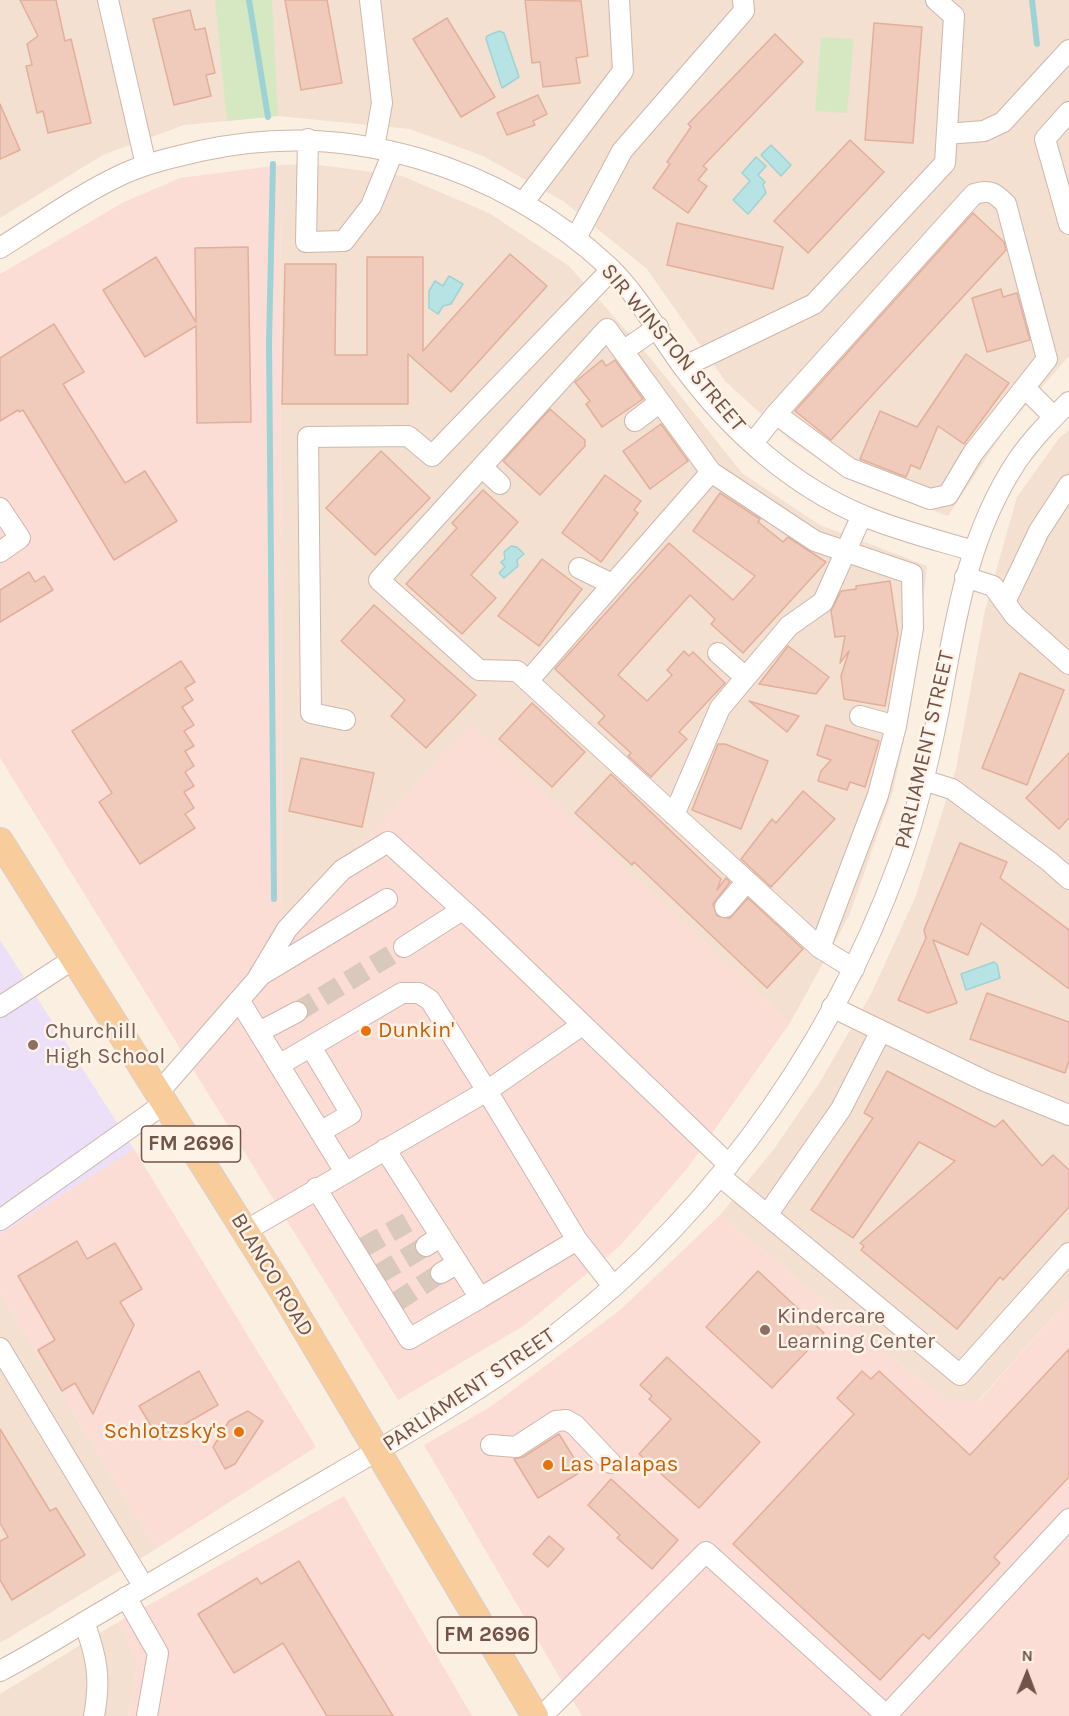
<!DOCTYPE html>
<html>
<head>
<meta charset="utf-8">
<style>
  body { margin:0 }
  #map { position:relative; width:1069px; height:1716px; overflow:hidden; background:#fbefe2; font-family:Karla,sans-serif }
  canvas { display:block }
  .north { position:absolute; left:997px; top:1644px; width:60px; height:60px; -webkit-text-stroke:4px #fff3e8; paint-order:stroke; rotate:1deg; font-size:16px; font-weight:700; line-height:24px; text-align:center; color:#725349 }
  .north::after { content:''; display:block; margin:auto; width:21px; height:27px; background:#725349; clip-path:polygon(50% 0,100% 100%,50% 72%,0 100%) }
</style>
</head>
<body>
<div id="map">
<canvas width="1069" height="1716"></canvas>
<div class="north">N</div>
</div>
<script>
const c = document.querySelector('canvas').getContext('2d');
c.lineJoin = 'round';
function paint(path, color) {
  c.fillStyle = color;
  c.fill(path, 'evenodd');
}
function stroke(path, color, width, dash) {
  c.strokeStyle = color;
  c.lineWidth = width;
  c.lineCap = dash ? 'butt' : 'round';
  c.setLineDash(dash || []);
  c.stroke(path);
}
function label(font, color, halo, rows, align = 'center') {
  c.font = font + ' Karla,sans-serif';
  c.lineWidth = 5;
  c.setLineDash([]);
  c.textBaseline = 'middle';
  c.strokeStyle = halo;
  c.fillStyle = color;
  for (const [text, x, y, turn = 0] of rows) {
    c.save();
    c.translate(x, y);
    c.rotate((+turn || 0) * Math.PI / 180);
    c.textAlign = isNaN(turn) ? turn : align;
    if (halo) c.strokeText(text, 0, 0);
    c.fillText(text, 0, 0);
    c.restore();
  }
}
paint(new Path2D(`
  M0,0H1069V356L1006,428L948,516L848,479L791,441L726,382L647,269L563,201L483,156L410,129L278,116L184,125L103,155L0,218Z
  M312,164L402,176L489,213L569,266L647,354L742,473L820,525L927,566L911,706L893,791L849,916L790,1023L472,725L282,929L280,165Z
  M1069,430V1299L978,1401H946L720,1215L774,1149L820,1082L871,994L915,898L956,769L985,610L1017,497L1060,437Z
  M0,1293L156,1549L0,1643Z
  M118,1622L138,1664L128,1716H0V1694Z`), '#f3e0d1');
paint(new Path2D(`
  M280,165L282,928L472,724L790,1023L686,1170L619,1247L525,1325L398,1400L0,758V274L124,202L180,178Z
  M134,1149L316,1447L156,1549L0,1293V1234Z
  M720,1215L946,1401H979L1069,1299V1716H582L424,1445L490,1407L619,1311Z
  M344,1496L472,1716H128L138,1664L118,1622Z`), '#fcddd6');
paint(new Path2D(`
  M0,940L134,1149L0,1234Z`), '#ecdff8');
paint(new Path2D(`
  M215,0H272L278,116L227,121Z
  M821,37L854,39L847,113L815,111Z`), '#d5e8c1');
const water = new Path2D(`
  M499,31L504,33L519,77L502,88L486,39L487,36Z
  M771,145L791,165L781,176L761,155Z
  M756,157L766,166L758,175L765,182L763,185L766,193L748,214L733,200L750,181L742,173Z
  M449,276L463,284L451,304L443,306L438,314L429,308V291L435,281L443,286Z
  M511,546L517,547L524,554L517,560L518,566L504,578L499,573L505,567L501,562L505,559L504,552Z
  M994,962L997,964L1000,978L966,990L961,974Z`);
paint(water, '#b7e3e4');
stroke(water, '#9ed3d6', 1.5);
stroke(new Path2D(`
  M249,0L268,117
  M1032,0L1037,44
  M273,164L269,343L274,899`), '#9ed3d6', 6);
const building = new Path2D(`
  M20,0H56L65,41L71,39L91,123L48,133L43,111L37,113L26,66L32,65L27,44L38,36Z
  M285,0H327L342,83L301,90Z
  M525,0L581,1L588,56L576,58L580,83L543,87L540,62L532,63Z
  M190,10L195,30L205,28L215,73L206,75L211,96L174,105L153,19Z
  M447,18L495,97L461,117L413,39Z
  M874,23L922,27L913,143L865,140Z
  M775,34L803,62L703,166L707,169L698,180L707,186L688,213L653,188L670,164L667,162L691,127L688,124Z
  M538,95L547,114L533,121L535,125L507,135L497,113Z
  M0,104L20,150L0,159Z
  M850,140L884,172L808,253L774,221Z
  M973,213L1004,242L1006,250L831,440L795,411Z
  M677,223L783,247L773,289L667,265Z
  M248,247L251,422L197,423L196,326L145,357L103,290L156,257L196,322L195,248Z
  M510,254L547,286L451,392L408,354V404H282L285,264H336L335,355H367V257H423V351Z
  M1001,289L1003,297L1017,293L1030,340L987,352L972,298Z
  M54,324L84,372L63,384L125,483L145,471L177,521L114,560L23,410L19,412L18,410L0,421V358Z
  M966,354L1009,383L964,444L938,426L920,469L911,465L906,477L860,459L880,411L917,427Z
  M602,360L606,366L615,360L643,399L602,427L586,404L590,401L575,382Z
  M550,409L585,440V446L540,495L503,461Z
  M661,424L688,461L650,489L623,451Z
  M381,451L430,498L375,555L326,508Z
  M605,475L641,501L634,510L638,513L601,562L562,533Z
  M483,490L518,522L471,575L496,598L462,634L406,584L457,528L452,523Z
  M720,493L760,519L758,522L783,542L788,537L826,562L743,653L711,624L715,619L690,595L618,675L647,701L672,675L667,670L684,651L689,656L693,652L725,683L679,732L687,739L651,777L628,756L631,753L598,723L605,716L555,669L669,543L733,600L755,576L693,531Z
  M542,559L582,589L539,646L498,616Z
  M29,572L35,582L44,576L53,590L0,622V590Z
  M890,581L898,634L885,706L844,699L841,676L849,651L840,663L845,636L835,637L831,611L841,591L856,589V586Z
  M374,605L476,695L426,748L391,716L405,700L341,641Z
  M788,646L829,677L816,694L759,684Z
  M181,661L195,682L185,688L193,700L182,707L194,725L184,731L194,746L185,751L194,766L185,772L194,786L184,792L194,808L185,814L195,828L140,864L99,802L112,793L72,731Z
  M1020,673L1064,690L1027,785L982,768Z
  M749,701L799,716L787,732Z
  M532,703L585,752L552,787L499,739Z
  M826,725L879,741L865,787L850,782L847,790L818,781L821,771L831,760L817,755Z
  M718,744H725L768,761L741,829L692,810Z
  M1069,753V818L1059,829L1026,798Z
  M301,758L374,773L362,827L289,811Z
  M611,774L721,879L717,890L726,878L730,882L713,904L717,916L730,918L748,898L803,949L767,988L634,862L632,865L575,813Z
  M803,791L835,819L771,887L741,859L772,819L776,823Z
  M960,843L1007,862L1000,878L1069,930V989L981,923L968,955L933,940L957,1003L928,1013L898,1000L926,938L924,930Z
  M987,993L1069,1022V1061L1065,1073L970,1039Z
  M887,1071L995,1127L1003,1120L1042,1166L1053,1155L1069,1170V1207L1003,1280L1000,1277L957,1329L861,1250L864,1246L860,1243L955,1161L919,1142L853,1238L811,1210L873,1118L864,1113Z
  M77,1241L87,1259L115,1243L142,1289L120,1302L134,1325L93,1414L75,1383L62,1391L38,1350L55,1340L18,1276Z
  M758,1271L824,1333L772,1388L706,1327Z
  M1069,1349V1477L994,1557L1000,1563L929,1639L923,1634L880,1680L733,1544L854,1414L837,1398L862,1371L871,1379L879,1371L970,1455Z
  M667,1357L760,1442L699,1508L639,1454L671,1419L649,1399L652,1396L640,1385Z
  M199,1371L218,1405L159,1439L139,1406Z
  M248,1411L263,1421L235,1464L225,1469L213,1447L229,1421Z
  M0,1429L50,1511L56,1508L85,1555L12,1600L0,1580V1541L8,1537L0,1523Z
  M559,1434L582,1471L538,1498L514,1459L523,1457Z
  M611,1479L678,1540L652,1569L617,1538L620,1535L588,1505Z
  M549,1536L564,1549L548,1567L533,1554Z
  M299,1561L331,1614L393,1716H327L283,1643L234,1673L198,1614L257,1578L261,1584Z`);
paint(building, '#f0caba');
stroke(building, '#e2af9b', 1.5);
stroke(new Path2D(`
  M297,1012L404,947
  M364,1247L410,1221
  M379,1274L426,1246
  M396,1302L441,1273`), '#d9c8bc', 20, [20, 10]);
const minor = new Path2D(`
  M108,0L146,165
  M370,0L382,103L374,148
  M1069,112L1045,139L1069,224
  M947,134L984,131L1003,122L1069,50
  M308,139L306,242L344,241L371,206L393,152
  M523,203L623,71L619,0
  M576,238L622,151L744,11L743,0
  M0,248C40,223 80,194 123,174C147,163 174,157 200,151C347,118 499,165 609,267C640,297 659,335 684,368C731,431 792,486 864,516C900,531 937,540 974,551
  M623,351L658,327
  M683,367L814,304L945,163L954,16L936,0
  M1025,388L1054,417
  M635,421L660,402
  M753,443L776,414L974,194C990,189 995,193 1006,204L1047,359L973,453L948,495L930,499L849,468L776,414
  M482,467L500,484
  M0,508L20,538L0,552
  M579,568L612,584
  M965,577L993,586L1015,616L1069,664
  M1006,600L1039,531L1069,485
  M718,653L745,677
  M528,681L711,472
  M860,716L896,726
  M345,720L311,713L308,437L408,436L432,456L611,270
  M923,780L952,789L1050,862L1069,879
  M674,815L720,708L789,626L823,602L862,515
  M725,907L747,881
  M404,947L462,910
  M820,948L878,795L896,726L913,628L912,574L815,541L711,472L607,329L379,580L479,670L517,671L820,948L854,969
  M256,981L287,929L342,870L388,842L476,922L729,1165
  M239,1000L345,1172
  M0,1007L75,958
  M832,1007L985,1081L1069,1115
  M259,1032L297,1012
  M311,1047L351,1114L320,1132
  M279,1065L402,993H419L430,1000L487,1091L582,1025
  M159,1092L261,975L387,899
  M385,1149L480,1298L577,1240
  M720,1176L960,1375L1069,1253
  M316,1188L409,1339L480,1298
  M767,1215L841,1109L881,1031
  M0,1220L165,1103
  M245,1231L487,1091L577,1240L613,1286
  M426,1246L441,1236
  M441,1273L458,1263
  M0,1348L144,1587
  M491,1445L516,1447L556,1421L566,1420L575,1425L611,1463
  M126,1597L158,1653L147,1716
  M84,1622C97,1657 101,1679 94,1716
  M0,1671C33,1654 66,1633 98,1614C156,1580 214,1546 272,1512C357,1462 444,1414 525,1357C697,1236 827,1059 899,862C917,813 929,760 939,709C955,623 967,536 1017,461C1032,439 1051,420 1069,402
  M542,1716L706,1552L887,1716
  M886,1716L1069,1519`);
const major = new Path2D(`
  M0,841L282,1290L535,1716`);
stroke(minor, '#ceb7ac', 22);
stroke(major, '#d8cfcc', 28);
stroke(minor, '#fff', 20);
stroke(major, '#f9cc9c', 26);
for (const [x, y, r, color] of [
  [366,1031,6,"#e8710a"],
  [33,1045,6,"#8d6e63"],
  [765,1330,6,"#8d6e63"],
  [239,1432,6,"#e8710a"],
  [548,1465,6,"#e8710a"]
]) {
  const dot = new Path2D();
  dot.arc(x, y, r, 0, 2 * Math.PI);
  c.fillStyle = color;
  c.fill(dot);
  stroke(dot, '#fff3e8', 2);
}
for (const [x, y, w] of [
  [191,1144,99],
  [487,1635,99]
]) {
  const box = new Path2D();
  box.roundRect(x - w / 2, y - 18, w, 36, 4.5);
  c.fillStyle = '#fff3e8';
  c.fill(box);
  stroke(box, '#725349', 1.5);
}
label('bold 21px', '#725349', null, [
  ["FM 2696",191,1144],
  ["FM 2696",487,1635]
]);
label('22px', '#725349', '#fff3e8', [
  ["SIR WINSTON STREET",673,348,50],
  ["PARLIAMENT STREET",925,750,-77],
  ["BLANCO ROAD",272,1275,59],
  ["PARLIAMENT STREET",469,1390,-34]
]);
label('22px', '#c56008', '#fff3e8', [
  ["Dunkin'",378,1031],
  ["Schlotzsky's",227,1432,"right"],
  ["Las Palapas",560,1465]
], 'left');
label('22px', '#785e54', '#fff3e8', [
  ["Churchill",45,1032],
  ["High School",45,1057],
  ["Kindercare",777,1317],
  ["Learning Center",777,1342]
], 'left');
</script>
</body>
</html>
